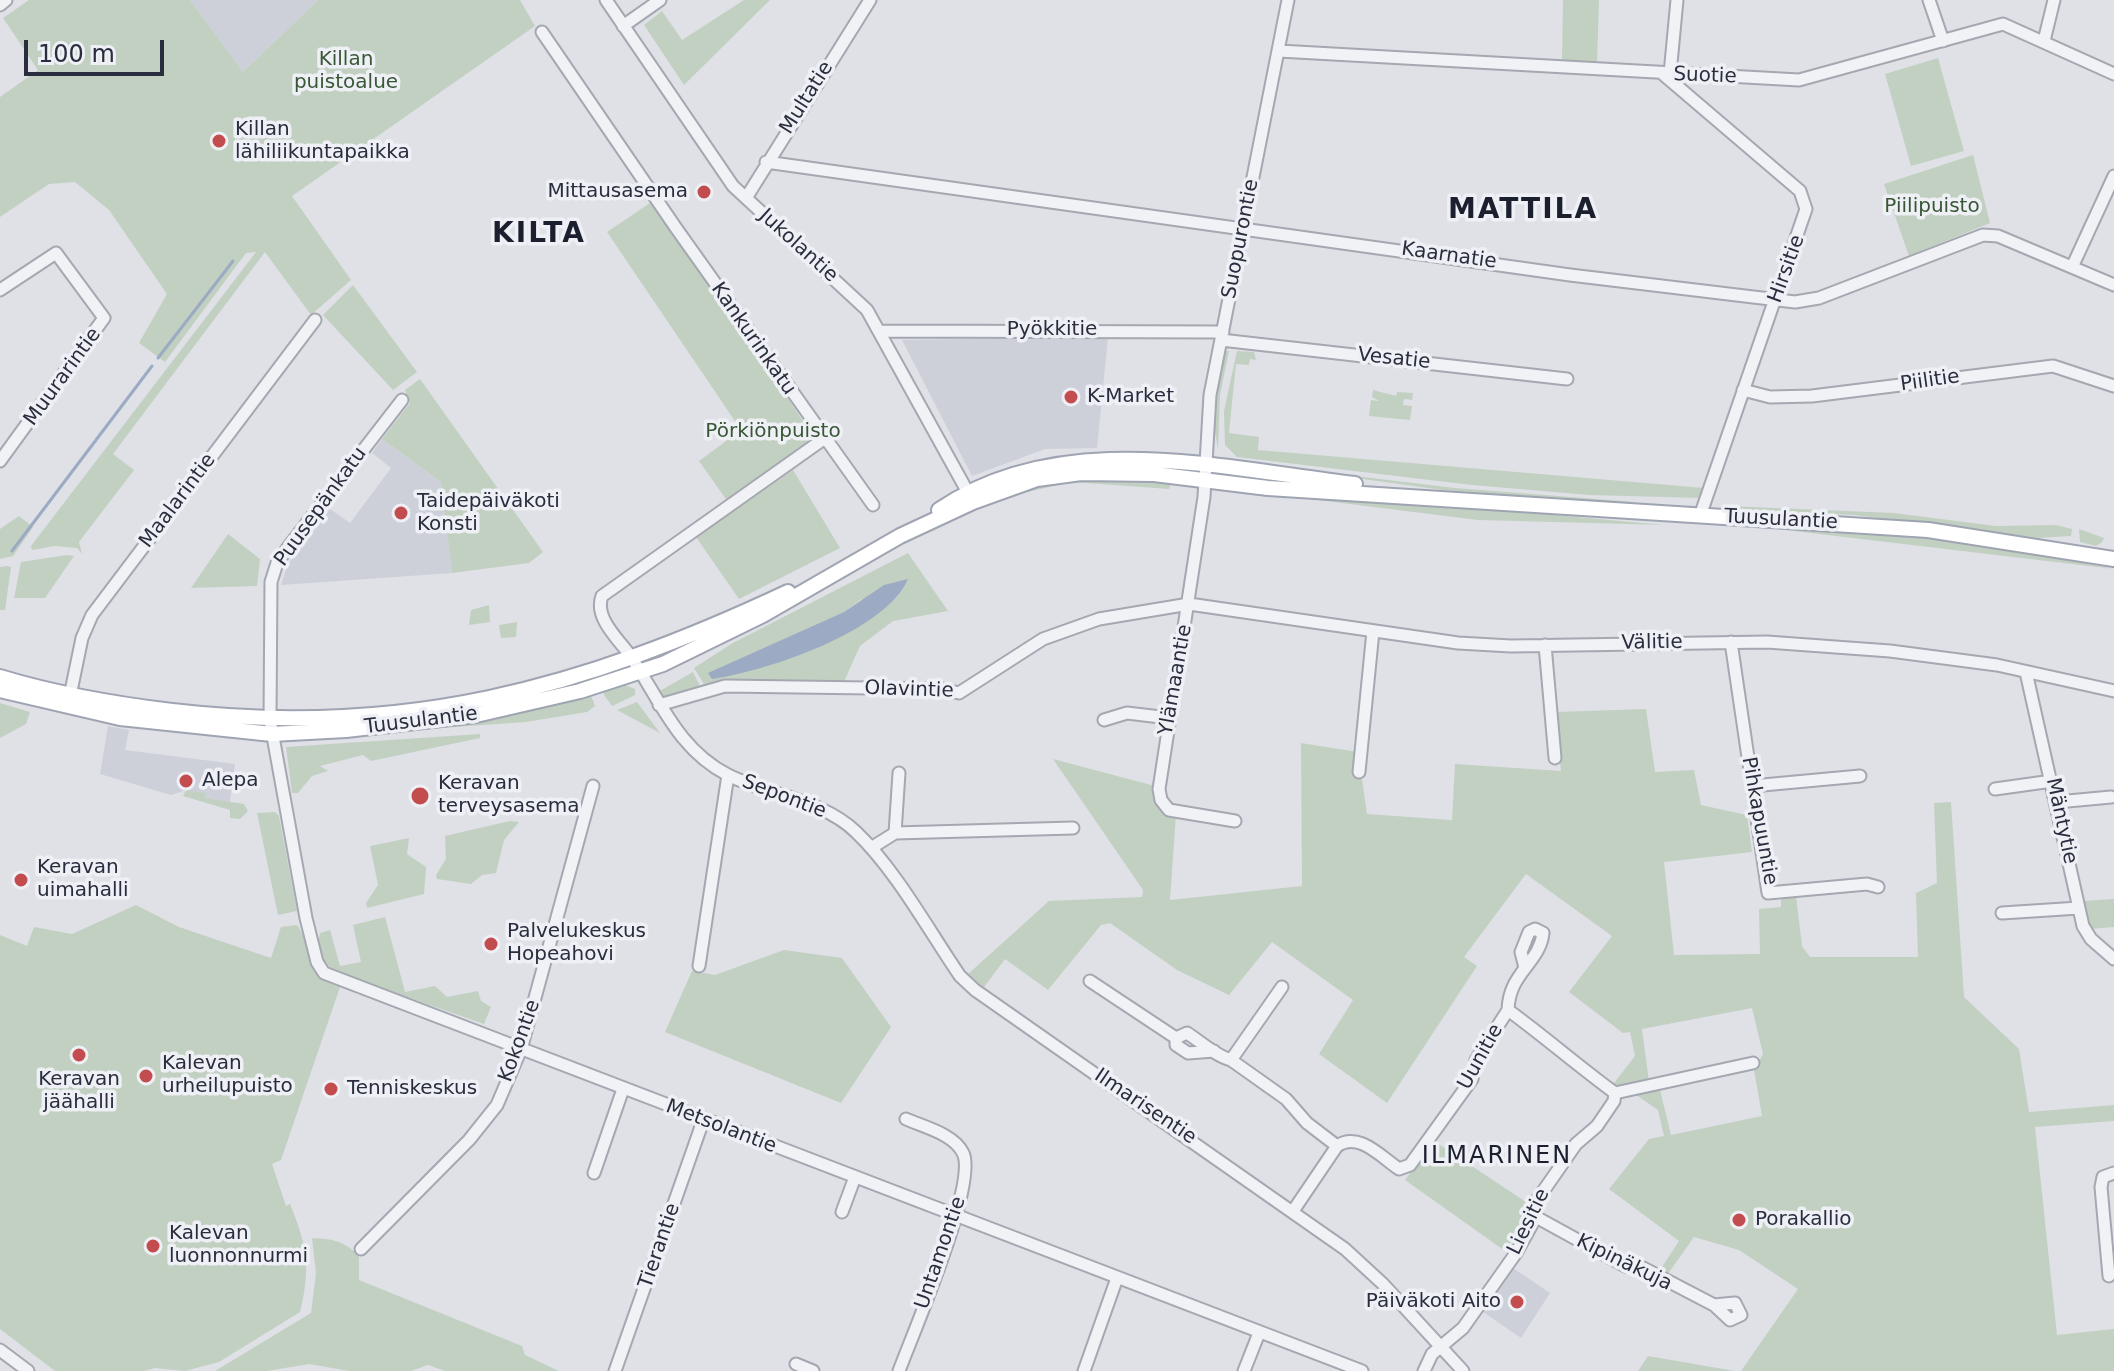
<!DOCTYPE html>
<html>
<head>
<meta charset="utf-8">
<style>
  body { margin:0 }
  #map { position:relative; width:2114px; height:1371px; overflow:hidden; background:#dfe1e7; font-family:"DejaVu Sans",sans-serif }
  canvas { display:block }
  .scale { position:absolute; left:24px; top:40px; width:140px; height:36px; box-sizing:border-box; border:4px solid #292d3d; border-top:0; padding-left:10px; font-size:24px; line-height:28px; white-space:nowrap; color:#292d3d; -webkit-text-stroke:6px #eef0f5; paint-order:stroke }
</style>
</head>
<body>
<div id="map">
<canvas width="2114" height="1371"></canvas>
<div class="scale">100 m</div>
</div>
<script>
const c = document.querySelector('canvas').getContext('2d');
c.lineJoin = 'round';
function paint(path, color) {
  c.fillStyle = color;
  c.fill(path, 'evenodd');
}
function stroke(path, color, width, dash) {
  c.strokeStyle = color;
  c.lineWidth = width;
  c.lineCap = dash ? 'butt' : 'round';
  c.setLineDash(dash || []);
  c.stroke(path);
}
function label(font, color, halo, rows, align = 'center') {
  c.font = font + ' "DejaVu Sans",sans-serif';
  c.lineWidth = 7;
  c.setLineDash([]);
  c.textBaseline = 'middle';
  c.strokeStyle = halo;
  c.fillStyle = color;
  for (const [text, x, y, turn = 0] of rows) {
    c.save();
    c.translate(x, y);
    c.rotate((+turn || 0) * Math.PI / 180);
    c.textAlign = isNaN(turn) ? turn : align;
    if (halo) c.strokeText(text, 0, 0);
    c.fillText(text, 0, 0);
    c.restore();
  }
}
paint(new Path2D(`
  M190,0H318L243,72Z
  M1108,337L1097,448L1045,449L972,476L902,340Z
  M382,439L441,482L452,573L281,585L287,566L330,509L350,523L391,468L372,453Z
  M108,726L129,730L125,750L235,764L230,802L205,798L186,790L171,795L100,774Z
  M1513,1268L1550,1293L1521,1338L1483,1312Z`), '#cdd0d9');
paint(new Path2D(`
  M29,0H190L243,72L318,0H520L535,26L292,196L351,280L311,315L265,252L113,454L134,470L79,542L82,554L77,548L55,546L32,550L31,546L256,252L246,253L165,362L139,343L167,294L109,210L75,182L49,184L0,217V97L38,70L3,18Z
  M744,0H770L684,85L644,25L662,11L682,40Z
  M1563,0H1599L1597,63L1562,61Z
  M1938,58L1964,151L1911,166L1885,74Z
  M1973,155L1990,223L1909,256L1884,184Z
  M653,201L816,440L728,502L699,461L741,430L607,232Z
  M353,285L417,372L393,390L323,315Z
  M1223,351H1229L1220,395L1218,449L1212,416Z
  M1237,351L1254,352L1256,360L1250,359L1249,365L1236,364L1229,433L1259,437L1258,450L1704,488L1702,498L1589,495L1472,485L1237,457L1225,445L1224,411Z
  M420,379L543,552L529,563L452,573L441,482L382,439L410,403L405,390Z
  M1373,390L1396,396L1397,392L1413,393L1412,400L1404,399L1403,405L1412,406L1410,420L1369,416L1371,400L1379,401L1372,397Z
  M1238,462L1455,488L1635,502L1603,504L1443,490Z
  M793,470L840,548L739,599L696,537Z
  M1073,479L1172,480L1169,489L1072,482L1009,496L1033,486Z
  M1277,495L1401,501L1664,525L1478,520Z
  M1728,506L1894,513L1996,526L2056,525L2072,529L2071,536L2037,538L1854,515L1728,509Z
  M19,516L33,527L13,556L0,559V529Z
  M1800,526L1944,537L2114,569L1777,529Z
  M2079,529L2104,538L2102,542L2096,546L2080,542Z
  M228,534L260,559L257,586L191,588Z
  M908,553L948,611L893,621L860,646L843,684L707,689L694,668L731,644ZM862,599L856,628L834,638L708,674L844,612Z
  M67,555L74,556L45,598H14L21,562Z
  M7,566L11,567L5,610H0V567Z
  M489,605L490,622L469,625L471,610Z
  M517,622L516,637L501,638L499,625Z
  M693,672L700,686L670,699L658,692Z
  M620,683L635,689V695L612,706L604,695V686Z
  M590,693L595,706L587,712L526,722L370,733Z
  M637,702L660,733L617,710Z
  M0,703L30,712L26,724L0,738Z
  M1646,709L1655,772L1694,770L1701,805L1747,815L1752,852L1664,862L1674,955L1760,954L1759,909L1781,907V896H1796L1802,946L1810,957H1918L1916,893L1937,883L1934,803L1951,802L1964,997L2019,1049L2029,1112L2114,1105V1121L2035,1127L2057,1335L2114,1329V1371H1741L1798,1289L1739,1250L1694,1237L1665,1278L1658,1273L1679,1241L1609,1189L1649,1139L1664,1136L1658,1110L1632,1092L1659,1086L1671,1135L1762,1116L1754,1070L1763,1054L1752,1008L1642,1029L1649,1082L1615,1090L1611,1087L1635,1056L1630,1032L1623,1033L1569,992L1612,936L1526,874L1464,957L1477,966L1387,1103L1319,1054L1353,1000L1272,942L1229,995L1177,970L1110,923L1101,925L1048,990L1005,959L984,987L967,975L1049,901L1142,897L1143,890L1053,759L1155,786L1176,814L1170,900L1302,886L1301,743L1358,752L1367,814L1452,820L1455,764L1561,771L1555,712Z
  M480,734V738L371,761L363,755L320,766L328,771L312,776L298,793H292L286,747Z
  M186,790L205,793V798L244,804L248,811L240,819L230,818V810L183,796Z
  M275,812L279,816L297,911L278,915L257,813Z
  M510,821L519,822L504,840L496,873L482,875L471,884L437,879L436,875L446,859L445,836Z
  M409,838L407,854L426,867L424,894L367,908L366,903L378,885L370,846Z
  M2114,899V927L2089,929L2082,901Z
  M136,905L179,927L271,958L281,927L297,925C316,951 296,971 340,987L281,1160L272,1164L286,1206L290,1204C307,1245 311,1269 300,1312L219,1362L185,1371L155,1368L144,1371H55L0,1329V935L27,946L34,927L72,934Z
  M385,917L405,992L435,986L447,997L478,991L481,1001L491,1007L484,1024L335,972C323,962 316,949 320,933L330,930L340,966L361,962L353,925Z
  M784,950L842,958L891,1027L841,1103L665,1032L692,971L715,975Z
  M1434,1141L1526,1202L1525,1220L1505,1251L1405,1180Z
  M312,1238C334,1239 344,1241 359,1256V1280L522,1346L525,1355L559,1371H445L428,1365L411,1371H349L309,1364L267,1371H215L311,1313L316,1273Z
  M1648,1356L1735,1371H1638Z`), '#c2d0c1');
paint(new Path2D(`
  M908,579C885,632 767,671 712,679L708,673L844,612L884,585Z`), '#9caac4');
stroke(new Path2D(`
  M158,358L233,261
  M12,551L152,366`), '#9caac4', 3);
const minor = new Path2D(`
  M606,0L733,186L867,310L971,498
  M1929,0L1943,41
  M0,5L6,0
  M623,26L660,0
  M542,32L676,228L873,505
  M2044,41L2054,0
  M1279,51L1799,80L2003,24L2114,74
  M1670,74L1677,0
  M1664,75L1800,191L1806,209L1700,516
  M766,162L1570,275L1795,302L1819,298L1983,235L1998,236L2114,285
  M746,198L870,0
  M2073,265L2114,176
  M0,290L56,253L104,318L0,461
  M881,331L1223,332
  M1221,340L1567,379
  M1743,390L1770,397L1812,396L2053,366L2114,386
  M402,400L289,546L277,563L271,582L270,720L306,918L317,962L324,973L1362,1371
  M825,438L602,596C594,617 617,638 629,654C660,699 677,749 728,775C770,796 822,799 856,832C896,870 929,931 960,976L975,990L1345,1249L1383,1284L1463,1371
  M1731,642L1768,893L1867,884L1878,887
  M1545,645L1555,758
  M2026,672L2083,926L2091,939L2114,959
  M70,696L82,638L92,615L315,320
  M659,705L725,686L942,689L959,693L1043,639L1099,619L1189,604L1458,643L1511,646L1767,642L1890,651L1997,665L2114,691
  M1104,720L1127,713L1169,718
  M1359,772L1373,631
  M1752,786L1860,776
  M1995,789L2052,781
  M2057,802L2111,797
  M1235,821L1169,810L1161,800L1159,789L1204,497L1210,395L1288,0
  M895,833L899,773
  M871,848L895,833L1073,828
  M2002,913L2079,908
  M699,966L728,775
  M1090,981L1176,1038
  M1508,1010C1509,972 1540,963 1543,933L1535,929L1529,932L1521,952L1525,968
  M1508,1010C1545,1037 1578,1066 1615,1093
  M1214,1051L1188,1053L1176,1045V1038L1187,1033C1201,1042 1216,1056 1231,1060L1286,1099L1307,1123L1337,1146
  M1231,1060L1282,987
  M1615,1093L1753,1063
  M594,1173L623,1089
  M1293,1211L1337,1146C1359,1131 1381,1157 1399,1169L1410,1165L1472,1079L1476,1060L1508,1010
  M842,1212L855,1177
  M1536,1217L1625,1266L1643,1268L1714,1305L1730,1320L1741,1315L1735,1303L1714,1305
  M361,1249L469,1140L497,1105L521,1049L593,786
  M2109,1276L2101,1187L2103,1177L2114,1173
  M0,1350L28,1371
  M796,1364L813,1371
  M615,1371L703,1121
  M899,1371C913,1333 978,1183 963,1153C954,1134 924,1127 906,1119
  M1084,1371L1117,1278
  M1244,1371L1259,1333
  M1424,1371L1432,1354L1463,1328L1516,1253L1536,1217L1535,1203L1576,1144L1597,1126L1614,1101L1615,1093`);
const major = new Path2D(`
  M939,510C1061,427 1220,468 1355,484
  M0,677C56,694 114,704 172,711C403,738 581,689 788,592
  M0,690L120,718L272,734L346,730L476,715L580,691L663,664L763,615L900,536L973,502L1037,479L1081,473L1154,474L1268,488L1928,530L2114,559`);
stroke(minor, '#a5a7b1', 15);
stroke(major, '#9fa4b2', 18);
stroke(minor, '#f1f2f6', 11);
stroke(major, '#fff', 14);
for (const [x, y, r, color] of [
  [219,141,8,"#c34d4e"],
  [704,192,8,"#c34d4e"],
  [1071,397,8,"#c34d4e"],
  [401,513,8,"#c34d4e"],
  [186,781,8,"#c34d4e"],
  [420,796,10,"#c34d4e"],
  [21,880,8,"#c34d4e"],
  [491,944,8,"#c34d4e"],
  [79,1055,8,"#c34d4e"],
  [146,1076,8,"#c34d4e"],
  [331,1089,8,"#c34d4e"],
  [1739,1220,8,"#c34d4e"],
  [153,1246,8,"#c34d4e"],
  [1517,1302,8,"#c34d4e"]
]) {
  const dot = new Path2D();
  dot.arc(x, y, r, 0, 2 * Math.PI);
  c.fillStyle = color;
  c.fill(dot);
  stroke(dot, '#eef0f5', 3);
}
label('20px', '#395737', '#eef0f5', [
  ["Killan",346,60],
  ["puistoalue",346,83],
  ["Piilipuisto",1932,207],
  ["Pörkiönpuisto",773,432]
]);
label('20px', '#292d3d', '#eef0f5', [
  ["Suotie",1705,76,2],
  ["Multatie",807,98,-58],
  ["Suopurontie",1241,239,-79],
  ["Jukolantie",798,246,42],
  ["Kaarnatie",1449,256,8],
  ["Hirsitie",1787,269,-70],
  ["Pyökkitie",1052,330],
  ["Kankurinkatu",753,339,55],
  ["Vesatie",1394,359,6],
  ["Muurarintie",63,377,-54],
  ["Piilitie",1930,381,-8],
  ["Maalarintie",178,501,-53],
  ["Puusepänkatu",321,507,-54],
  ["Tuusulantie",1781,520,3],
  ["Välitie",1652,643,-1],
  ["Ylämaantie",1176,680,-80],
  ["Olavintie",909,690,2],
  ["Tuusulantie",421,721,-7],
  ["Sepontie",784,797,21],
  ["Pihkapuuntie",1759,821,80],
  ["Mäntytie",2061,821,78],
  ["Kokontie",520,1041,-70],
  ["Uunitie",1481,1057,-61],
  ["Ilmarisentie",1145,1107,34],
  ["Metsolantie",721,1127,21],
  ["Liesitie",1529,1222,-64],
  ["Tierantie",660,1246,-71],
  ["Untamontie",941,1253,-71],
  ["Kipinäkuja",1624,1263,26]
]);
label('20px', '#292d3d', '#eef0f5', [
  ["Killan",235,130],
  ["lähiliikuntapaikka",235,153],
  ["Mittausasema",688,192,"right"],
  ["K-Market",1087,397],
  ["Taidepäiväkoti",417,502],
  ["Konsti",417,525],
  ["Alepa",202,781],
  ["Keravan",438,784],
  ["terveysasema",438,807],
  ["Keravan",37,868],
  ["uimahalli",37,891],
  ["Palvelukeskus",507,932],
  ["Hopeahovi",507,955],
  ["Kalevan",162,1064],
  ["urheilupuisto",162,1087],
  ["Keravan",79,1080,"center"],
  ["jäähalli",79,1103,"center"],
  ["Tenniskeskus",347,1089],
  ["Porakallio",1755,1220],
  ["Kalevan",169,1234],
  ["luonnonnurmi",169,1257],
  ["Päiväkoti Aito",1501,1302,"right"]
], 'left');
c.letterSpacing = '2px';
label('24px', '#1b1f2e', '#eef0f5', [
  ["ILMARINEN",1497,1157]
]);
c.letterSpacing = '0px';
c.letterSpacing = '2px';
label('bold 28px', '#1b1f2e', '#eef0f5', [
  ["MATTILA",1523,211],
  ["KILTA",539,235]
]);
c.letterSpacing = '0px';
</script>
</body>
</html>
